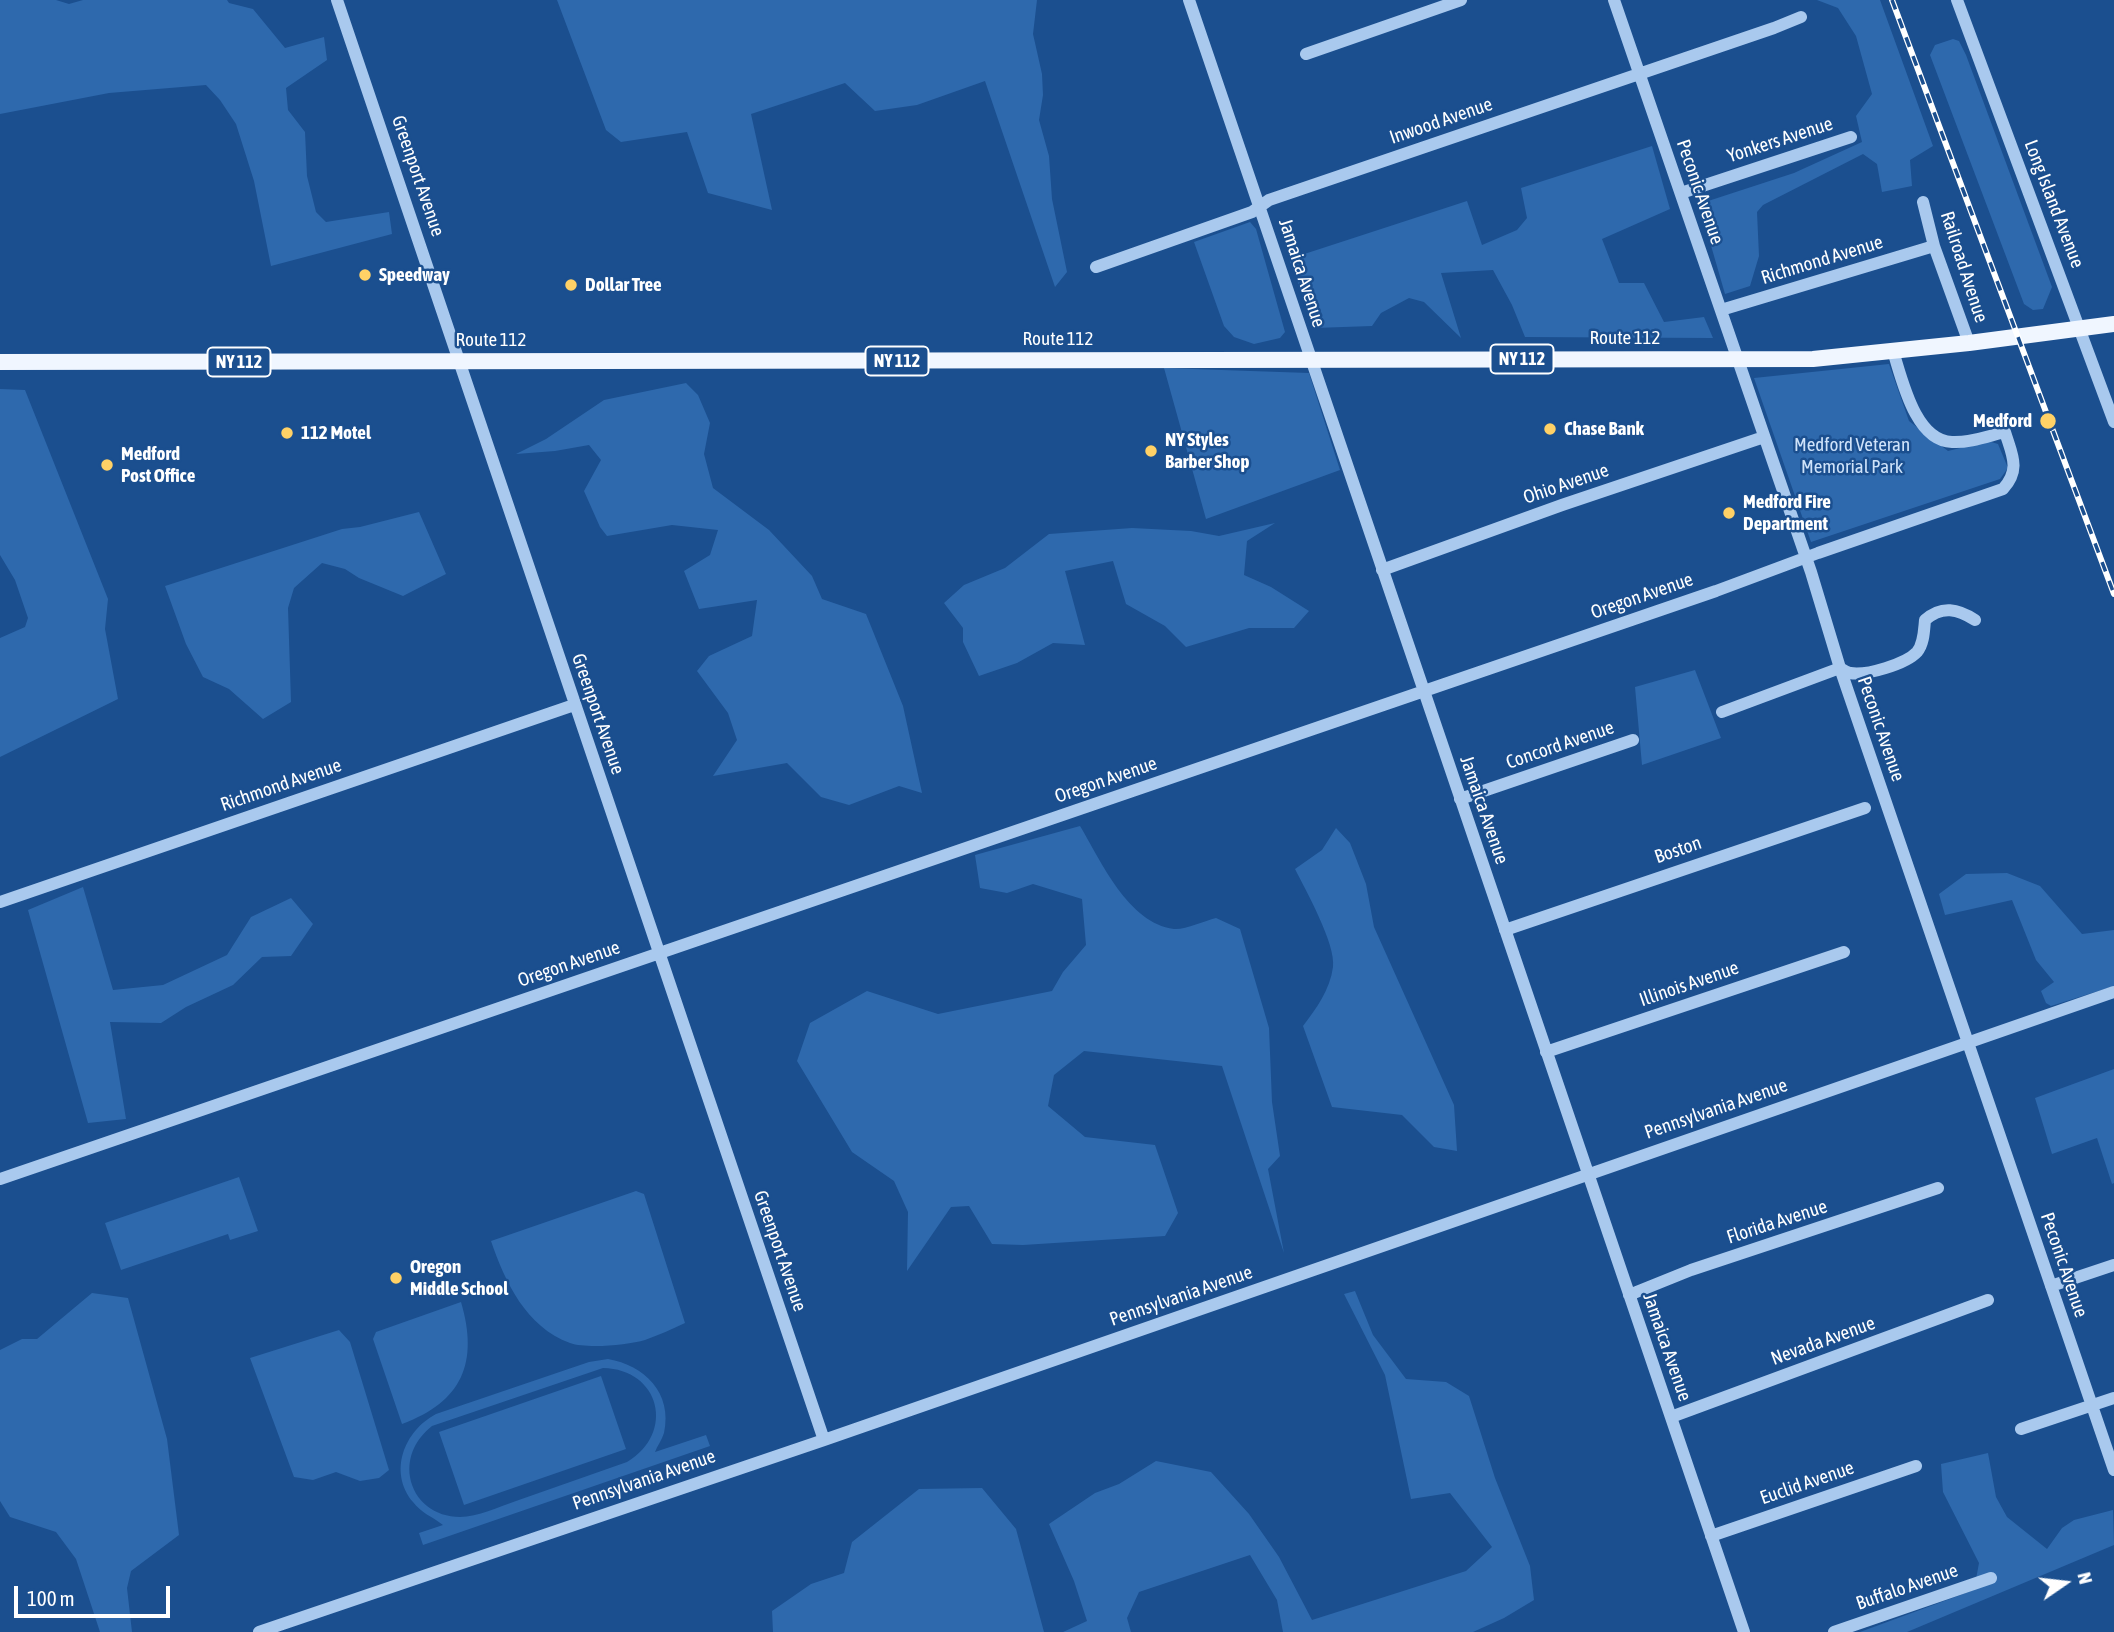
<!DOCTYPE html>
<html>
<head>
<meta charset="utf-8">
<style>
  body { margin:0 }
  #map { position:relative; width:2114px; height:1632px; overflow:hidden; background:#1b4f8f; font-family:"Asap Condensed",sans-serif }
  canvas { display:block }
  .north { position:absolute; left:2030px; top:1548px; width:70px; height:70px; -webkit-text-stroke:5px #1b4f8f; paint-order:stroke; rotate:76deg; font-size:19px; font-weight:700; line-height:28px; text-align:center; color:#fff }
  .north::after { content:''; display:block; margin:auto; width:24px; height:32px; background:#fff; clip-path:polygon(50% 0,100% 100%,50% 72%,0 100%) }
  .scale { position:absolute; left:14px; top:1586px; width:156px; height:32px; box-sizing:border-box; border:4px solid #fff; border-top:0; padding-left:9px; font-size:21px; line-height:24px; white-space:nowrap; color:#fff; -webkit-text-stroke:5px #1b4f8f; paint-order:stroke }
</style>
</head>
<body>
<div id="map">
<canvas width="2114" height="1632"></canvas>
<div class="north">N</div>
<div class="scale">100 m</div>
</div>
<script>
const c = document.querySelector('canvas').getContext('2d');
c.lineJoin = 'round';
function paint(path, color) {
  c.fillStyle = color;
  c.fill(path, 'evenodd');
}
function stroke(path, color, width, dash) {
  c.strokeStyle = color;
  c.lineWidth = width;
  c.lineCap = dash ? 'butt' : 'round';
  c.setLineDash(dash || []);
  c.stroke(path);
}
function label(font, color, halo, rows, align = 'center') {
  c.font = font + ' "Asap Condensed",sans-serif';
  c.lineWidth = 5;
  c.setLineDash([]);
  c.textBaseline = 'middle';
  c.strokeStyle = halo;
  c.fillStyle = color;
  for (const [text, x, y, turn = 0] of rows) {
    c.save();
    c.translate(x, y);
    c.rotate((+turn || 0) * Math.PI / 180);
    c.textAlign = isNaN(turn) ? turn : align;
    if (halo) c.strokeText(text, 0, 0);
    c.fillText(text, 0, 0);
    c.restore();
  }
}
paint(new Path2D(`
  M0,0H56L69,4L83,0H227L229,3L253,9L285,48L324,37L327,60L286,88L288,110L305,132L307,176L316,212L326,222L389,212L392,234L271,266L254,181L236,124L220,100L206,85L109,93L0,114Z
  M557,0H1037L1033,34L1042,74L1043,95L1039,120L1049,156L1052,199L1067,272L1055,287L985,81L917,105L875,111L845,83L751,114L772,210L708,193L687,132L621,142L606,130Z
  M1817,0H1880L1933,146L1910,160L1912,186L1882,192L1877,164L1863,154L1763,205L1757,212L1759,256L1750,286L1725,294L1699,204L1794,173L1862,142L1856,116L1872,94L1856,36L1838,8Z
  M1953,39L1959,41L1966,55L2052,287L2043,309L2033,310L2024,304L1930,55L1935,45Z
  M1652,146L1670,209L1602,239L1619,283H1644L1664,322L1704,317L1713,338L1525,337L1512,305L1493,270L1441,273L1461,338L1424,302L1409,298L1381,313L1372,326L1315,328L1289,259L1467,201L1482,245L1517,230L1527,218L1521,188Z
  M1250,222L1256,229L1285,332L1280,338L1254,344L1234,337L1224,326L1194,242Z
  M1889,364L1909,421L1948,451L1988,441L1998,444L2008,468L2000,479L1811,542L1754,378Z
  M1164,368L1309,373L1340,470L1206,519Z
  M686,383L698,395L710,423L704,454L713,488L769,530L812,576L822,599L866,614L903,706L922,793L899,786L849,805L821,797L787,763L713,776L737,740L728,713L697,671L709,656L752,636L757,600L699,609L684,571L710,555L718,530L672,525L607,536L600,527L584,491L601,460L589,445L555,451L516,454L546,439L604,400Z
  M0,389L25,390L108,599L105,629L118,699L0,757V638L25,627L28,618L15,580L0,555Z
  M419,512L446,574L403,596L359,578L345,569L322,563L294,588L288,608L291,702L263,719L229,689L203,677L186,644L165,586L342,529L360,527Z
  M1275,523L1247,541L1244,575L1271,587L1309,611L1294,628H1249L1186,647L1165,626L1126,604L1113,561L1065,571L1085,645L1053,643L1017,663L979,676L963,642V628L944,603L964,585L1005,568L1049,534L1132,528L1191,531L1219,536Z
  M1695,670L1721,738L1642,765L1635,687Z
  M1080,826C1101,861 1128,923 1174,929C1185,930 1204,921 1216,918L1240,929L1269,1028L1272,1102L1280,1156L1268,1169L1284,1253L1222,1066L1084,1051L1054,1075L1048,1106L1085,1137L1155,1145L1178,1213L1165,1236L1023,1245L992,1244L969,1206L951,1207L907,1271L908,1212L894,1181L852,1152L797,1061L810,1023L867,991L938,1014L1052,991L1063,972L1086,945L1082,899L1033,884L1007,893L980,888L975,855Z
  M1336,828L1350,843L1366,884L1374,927L1454,1105L1457,1151L1434,1147L1402,1115L1332,1107L1303,1026C1316,1009 1330,990 1333,967C1336,944 1306,891 1295,869L1322,850Z
  M2007,873L2040,886L2082,934L2114,930V986L2051,1006L2046,1003L2041,991L2054,982L2036,960L2012,900L1945,915L1939,894L1966,874Z
  M83,887L113,990L163,985L227,955L251,917L291,898L313,924L291,956L262,957L233,985L186,1007L161,1023L110,1022L126,1119L88,1123L28,910Z
  M2114,1069V1183L2112,1184L2097,1138L2052,1154L2035,1098Z
  M239,1177L258,1231L230,1240L228,1234L121,1270L105,1223Z
  M636,1191L644,1194L685,1323C672,1329 659,1335 645,1340C628,1345 587,1349 570,1343C526,1327 505,1282 491,1241Z
  M1355,1291L1373,1335L1406,1379L1446,1382L1469,1396L1495,1478L1530,1566L1534,1600L1504,1618L1473,1632H1283L1277,1600L1250,1555L1139,1592L1127,1618L1131,1632H1063L1087,1621L1074,1581L1049,1524L1095,1493L1119,1484L1156,1461L1211,1472L1249,1514L1279,1557L1312,1620L1466,1571L1492,1547L1450,1493L1411,1499L1385,1375L1344,1294Z
  M92,1293L128,1298L167,1439L179,1535L131,1571L127,1588L132,1632H100L76,1559L56,1532L10,1517L0,1501V1350L22,1339H37Z
  M461,1302C479,1363 462,1402 402,1424L373,1339L376,1332Z
  M339,1330L350,1342L389,1470L379,1478L360,1481L336,1472L313,1480L294,1477L250,1358Z
  M608,1359C644,1365 673,1393 664,1433C662,1440 657,1446 655,1452L706,1435L710,1446L423,1545L419,1533L443,1525C433,1517 421,1513 413,1502C388,1472 404,1431 436,1414L589,1362ZM603,1368C660,1369 676,1433 627,1462C590,1475 553,1488 516,1501C498,1507 478,1517 460,1517C435,1517 414,1501 410,1477C407,1456 416,1439 432,1426Z
  M601,1376L626,1449L464,1505L439,1432Z
  M1988,1453L1996,1497L2007,1517L2047,1549L2062,1528L2074,1520L2113,1510L2114,1545L1907,1632H1860L1974,1590L1979,1563L1943,1492L1941,1464Z
  M982,1488L1016,1529L1044,1632H773L772,1611L811,1584L844,1573L852,1542L919,1489Z`), '#2e69ad');
stroke(new Path2D(`
  M337,0L824,1440
  M1189,0L1744,1632
  M1614,0L1811,572L1840,668L2114,1470
  M1957,0L2114,422
  M1306,54L1461,0
  M1681,193L1851,137
  M1923,202L1934,246L1969,343
  M1096,267L1252,212L1269,200L1774,28L1801,17
  M1721,310L1934,246
  M1382,570L1562,505L1764,437
  M1722,712L1840,668C1843,670 1846,672 1850,673C1866,676 1906,664 1917,652C1924,644 1924,630 1925,620C1942,605 1958,609 1975,620
  M1460,799L1633,740
  M0,902L574,705
  M1505,930L1865,808
  M1546,1052L1844,952
  M0,1179L1716,591L1818,553L2003,489C2021,469 2012,455 2005,432C1988,436 1970,443 1952,442C1915,441 1902,379 1893,351
  M2051,1286L2114,1265
  M1629,1295L1691,1270L1938,1188
  M1671,1417L1988,1300
  M2021,1429L2114,1398
  M1711,1536L1916,1466
  M259,1632L824,1440L2114,992
  M1834,1632L1991,1578`), '#a9c9ee', 12);
stroke(new Path2D(`
  M0,362L1813,359L1969,343L2114,324`), '#f0f6ff', 16);
const rail = new Path2D(`
  M1892,0L2114,594`);
stroke(rail, '#fff', 6);
stroke(rail, '#1b4f8f', 3.5, [10]);
for (const [x, y, r, color] of [
  [365,275,7,"#ffd166"],
  [571,285,7,"#ffd166"],
  [2048,421,9,"#ffd166"],
  [1550,429,7,"#ffd166"],
  [287,433,7,"#ffd166"],
  [1151,451,7,"#ffd166"],
  [107,465,7,"#ffd166"],
  [1729,513,7,"#ffd166"],
  [396,1278,7,"#ffd166"]
]) {
  const dot = new Path2D();
  dot.arc(x, y, r, 0, 2 * Math.PI);
  c.fillStyle = color;
  c.fill(dot);
  stroke(dot, '#1b4f8f', 2.5);
}
for (const [x, y, w] of [
  [1522,359,63],
  [897,361,63],
  [239,362,63]
]) {
  const box = new Path2D();
  box.roundRect(x - w / 2, y - 14.5, w, 29, 5);
  c.fillStyle = '#1b4f8f';
  c.fill(box);
  stroke(box, '#fff', 2);
}
label('bold 18px', '#fff', null, [
  ["NY 112",1522,359],
  ["NY 112",897,361],
  ["NY 112",239,362]
]);
label('19px', '#fff', '#1b4f8f', [
  ["Inwood Avenue",1441,121,-19],
  ["Yonkers Avenue",1780,140,-18],
  ["Greenport Avenue",418,176,71],
  ["Peconic Avenue",1700,192,71],
  ["Long Island Avenue",2054,204,69],
  ["Richmond Avenue",1822,260,-17],
  ["Railroad Avenue",1964,267,72],
  ["Jamaica Avenue",1302,273,72],
  ["Route 112",1625,338],
  ["Route 112",1058,339],
  ["Route 112",491,340],
  ["Ohio Avenue",1566,484,-19],
  ["Oregon Avenue",1642,596,-19],
  ["Greenport Avenue",598,714,71],
  ["Peconic Avenue",1881,729,71],
  ["Concord Avenue",1560,745,-19],
  ["Oregon Avenue",1106,780,-19],
  ["Richmond Avenue",281,785,-19],
  ["Jamaica Avenue",1484,810,71],
  ["Boston",1678,850,-19],
  ["Oregon Avenue",569,964,-19],
  ["Illinois Avenue",1689,984,-19],
  ["Pennsylvania Avenue",1716,1109,-19],
  ["Florida Avenue",1777,1222,-18],
  ["Greenport Avenue",780,1251,71],
  ["Peconic Avenue",2064,1265,71],
  ["Pennsylvania Avenue",1181,1296,-19],
  ["Nevada Avenue",1823,1341,-20],
  ["Jamaica Avenue",1667,1347,71],
  ["Pennsylvania Avenue",644,1480,-19],
  ["Euclid Avenue",1807,1483,-19],
  ["Buffalo Avenue",1907,1587,-19]
]);
label('bold 19px', '#fff', '#1b4f8f', [
  ["Speedway",379,275],
  ["Dollar Tree",585,285],
  ["Medford",2032,421,"right"],
  ["Chase Bank",1564,429],
  ["112 Motel",301,433],
  ["NY Styles",1165,440],
  ["Barber Shop",1165,462],
  ["Medford",121,454],
  ["Post Office",121,476],
  ["Medford Fire",1743,502],
  ["Department",1743,524],
  ["Oregon",410,1267],
  ["Middle School",410,1289]
], 'left');
label('19px', '#cfe3fa', '#1b4f8f', [
  ["Medford Veteran",1852,445],
  ["Memorial Park",1852,467]
]);
</script>
</body>
</html>
